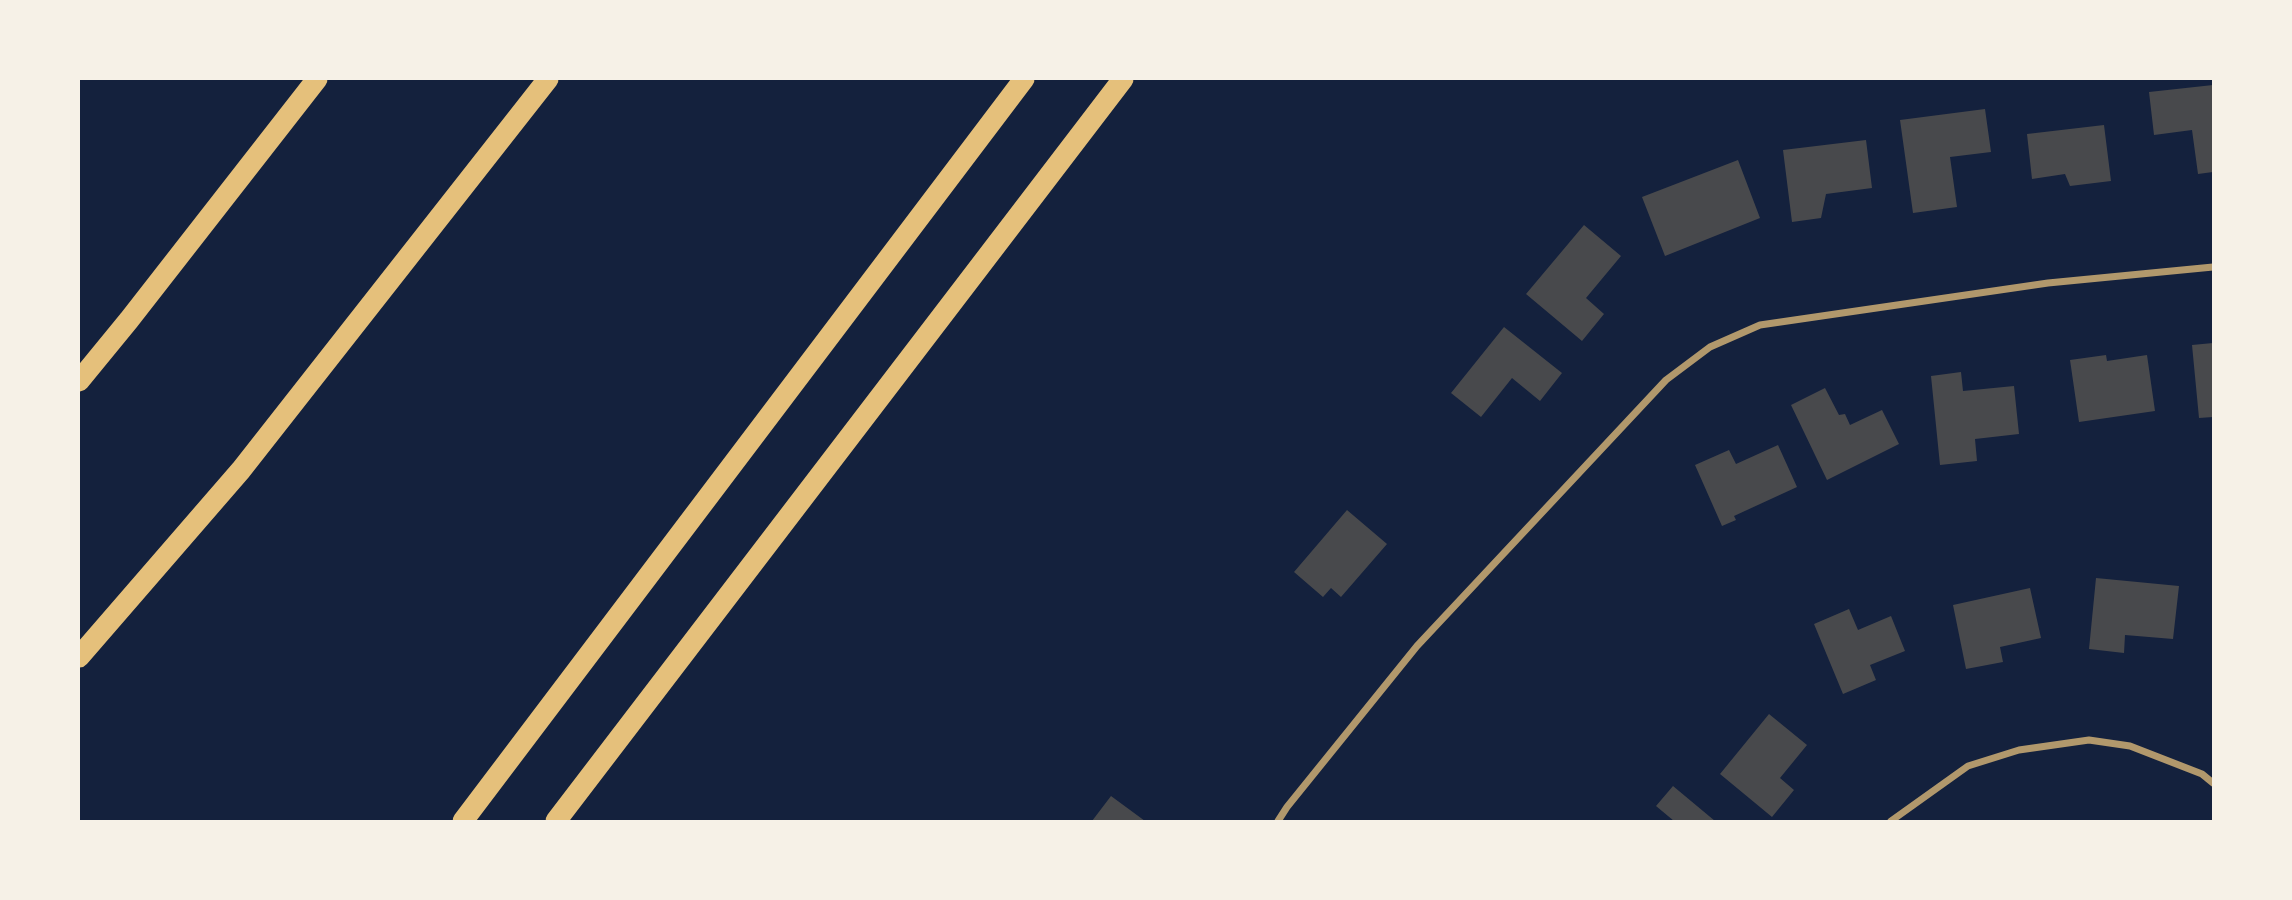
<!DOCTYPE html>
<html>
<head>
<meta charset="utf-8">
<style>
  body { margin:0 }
  #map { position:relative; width:2292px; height:900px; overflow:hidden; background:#14213d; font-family:"Alegreya Sans",sans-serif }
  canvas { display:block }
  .frame { position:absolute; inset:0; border:80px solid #f6f1e7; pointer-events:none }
</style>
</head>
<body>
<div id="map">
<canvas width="2292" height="900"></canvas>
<div class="frame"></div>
</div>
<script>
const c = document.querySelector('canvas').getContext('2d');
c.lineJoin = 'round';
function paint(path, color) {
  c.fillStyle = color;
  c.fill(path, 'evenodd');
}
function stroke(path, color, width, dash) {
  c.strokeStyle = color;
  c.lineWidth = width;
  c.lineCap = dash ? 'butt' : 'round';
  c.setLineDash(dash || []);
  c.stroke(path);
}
paint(new Path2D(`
  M2213,85V172L2198,174L2192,130L2154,135L2149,92Z
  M1985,109L1991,152L1950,157L1957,207L1913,213L1900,120Z
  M2104,125L2111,181L2070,186L2065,174L2032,179L2027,134Z
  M1866,140L1872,188L1826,194L1821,218L1792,222L1783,150Z
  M1738,160L1760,218L1665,256L1642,197Z
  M1584,225L1621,256L1586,298L1604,314L1582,341L1526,294Z
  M1504,327L1562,373L1540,401L1512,378L1481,417L1451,393Z
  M2213,343V417L2199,418L2192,345Z
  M2106,355L2107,361L2147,355L2155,411L2079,422L2070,360Z
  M1961,372L1963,391L2014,386L2019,434L1975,439L1977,461L1940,465L1931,376Z
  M1825,388L1839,415L1845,414L1850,425L1882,410L1899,444L1827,480L1791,405Z
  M1778,445L1797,487L1734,516L1736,520L1722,526L1695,465L1729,450L1736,464Z
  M1347,510L1387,544L1341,597L1331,588L1323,597L1294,572Z
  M2096,578L2179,586L2173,639L2125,635L2124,653L2089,649Z
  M2030,588L2041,638L2000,647L2003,662L1966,669L1953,605Z
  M1849,609L1858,630L1891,616L1905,651L1870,665L1876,680L1843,694L1814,624Z
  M1769,714L1807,745L1780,778L1794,790L1772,817L1720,774Z
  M1673,786L1715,821H1674L1656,806Z
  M1111,796L1145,821H1092Z`), '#48494c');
stroke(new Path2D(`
  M1278,821L1287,807L1417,646L1666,380L1710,347L1760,325L2048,283L2213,267
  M1891,821L1968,766L2019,750L2089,740L2130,746L2202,774L2213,783`), '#b1986c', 7);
stroke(new Path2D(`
  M79,381L129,320L317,79
  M79,657L241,470L548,79
  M463,821L1024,79
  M556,821L1123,79`), '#e5c07b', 21);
</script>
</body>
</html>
